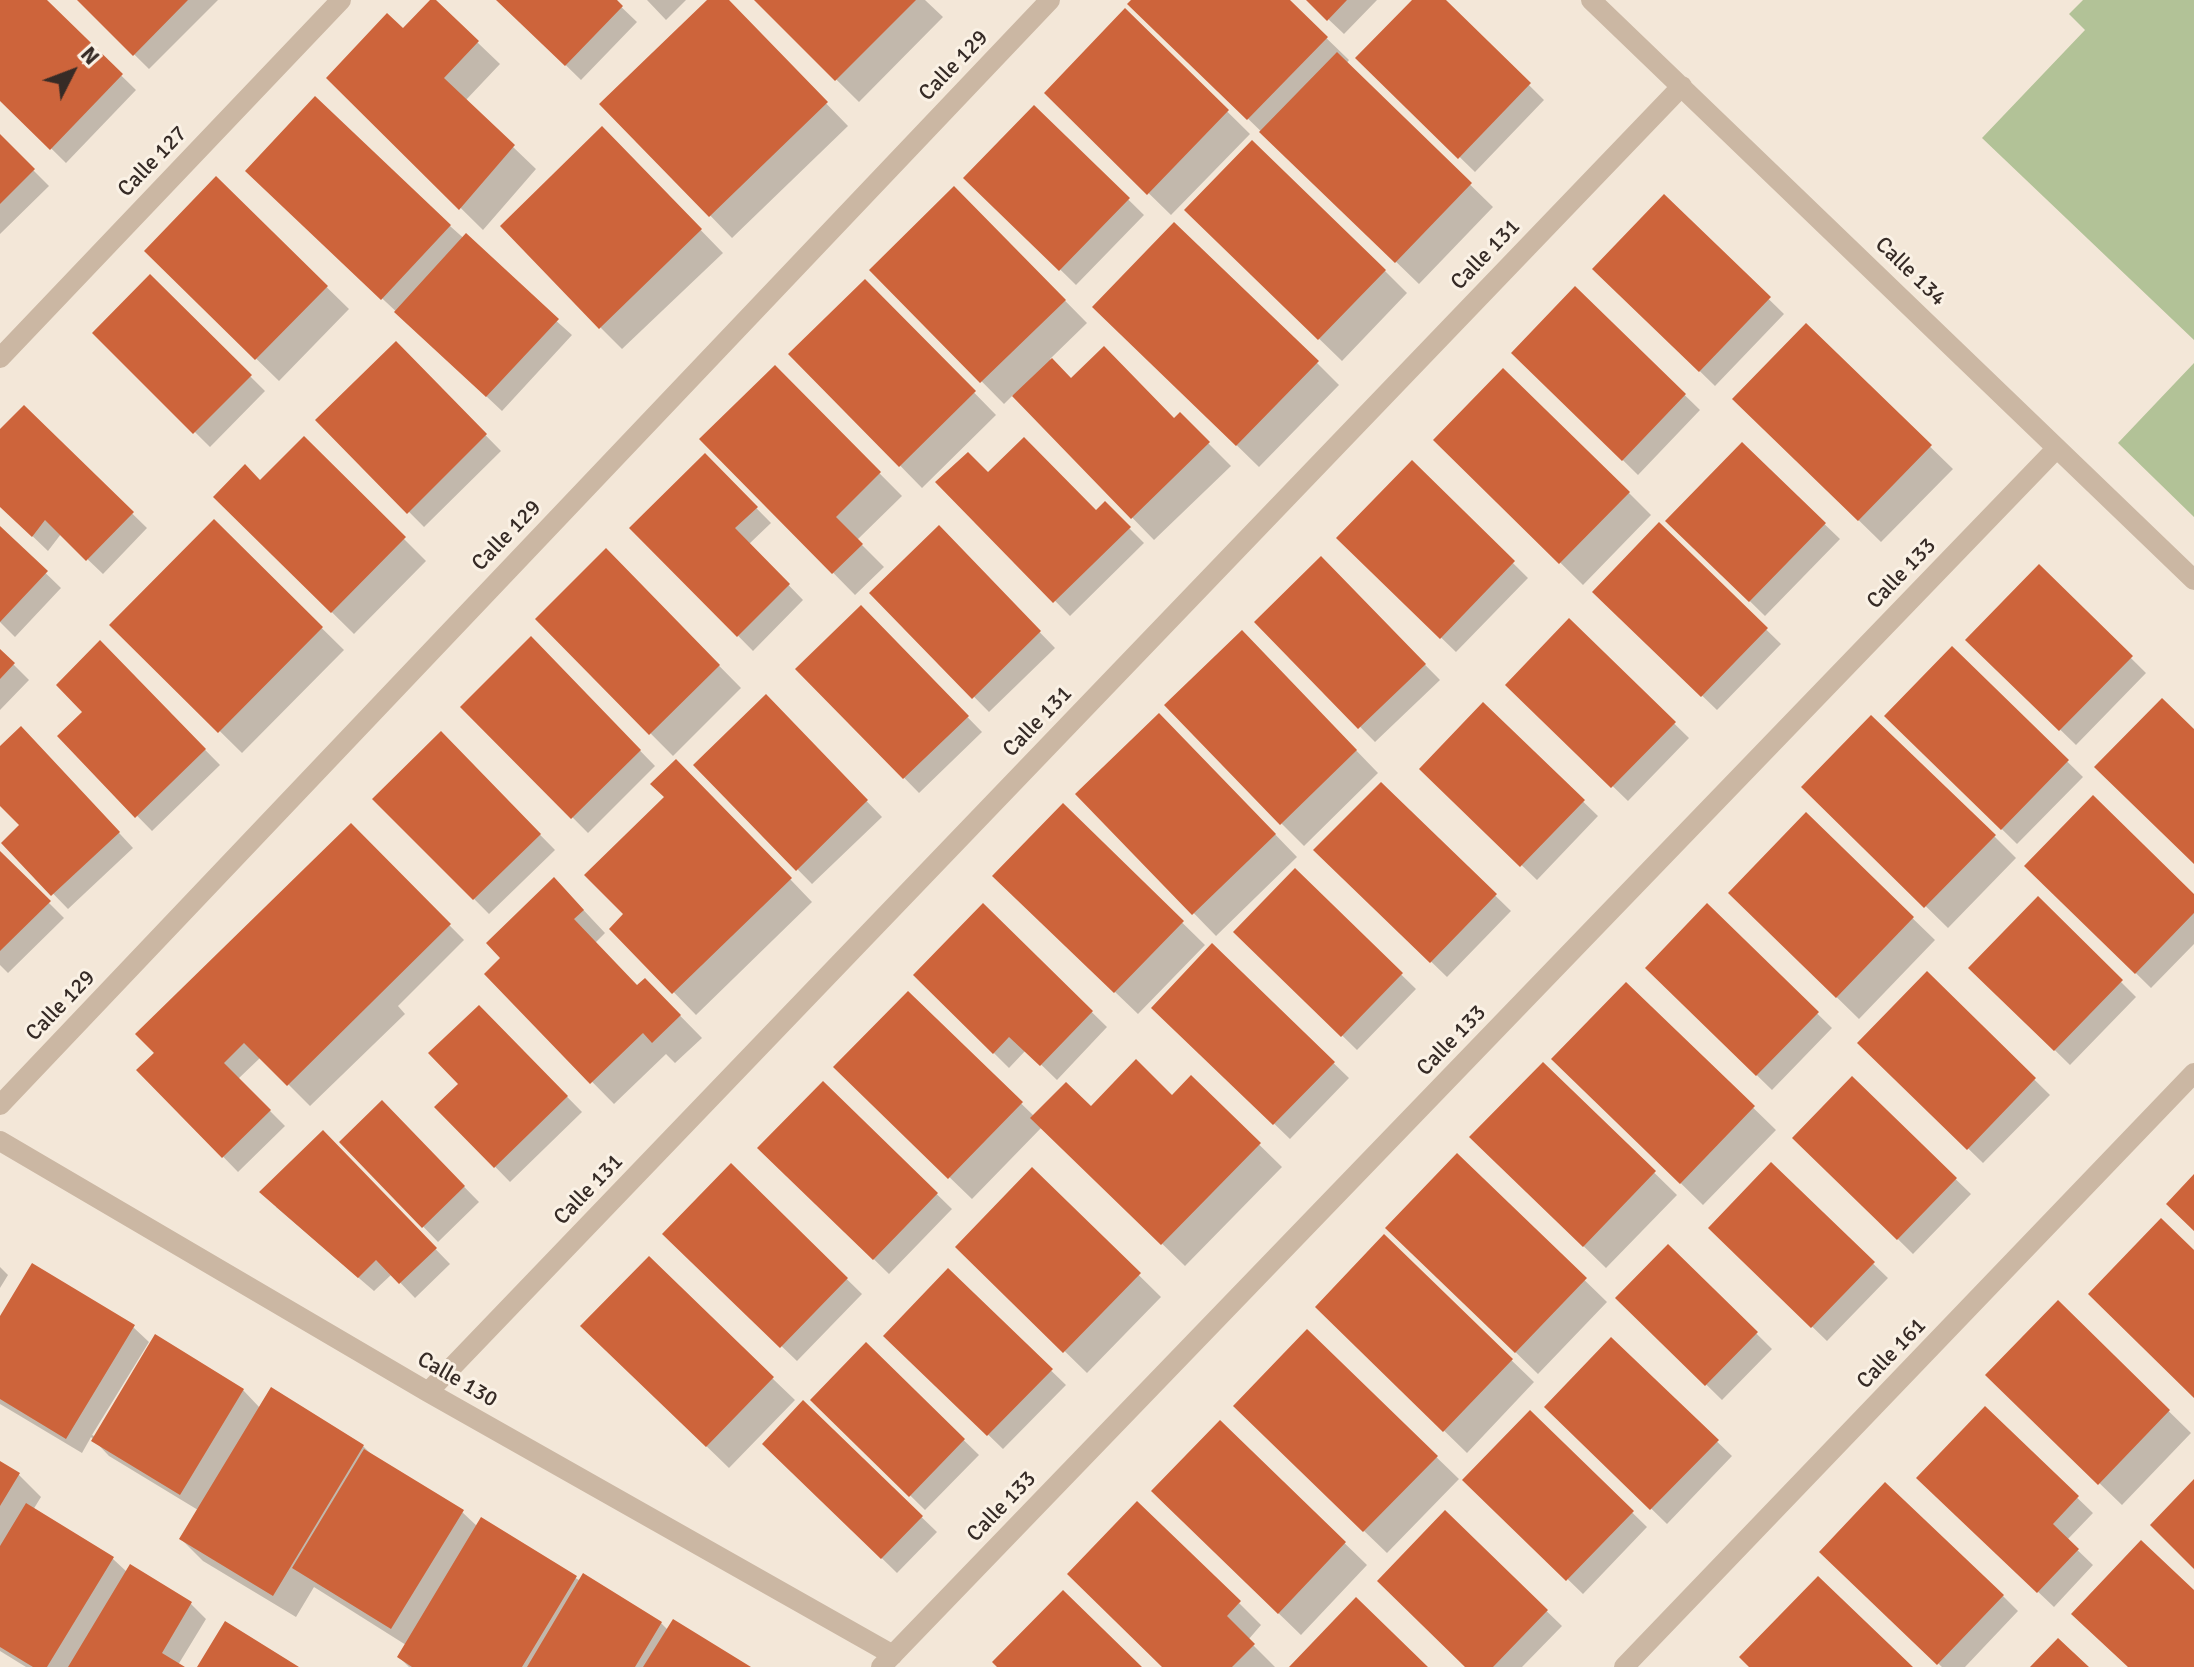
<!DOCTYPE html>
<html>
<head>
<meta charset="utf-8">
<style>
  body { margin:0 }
  #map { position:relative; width:2194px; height:1667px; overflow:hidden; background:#f3e7d8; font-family:Signika,sans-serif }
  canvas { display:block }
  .north { position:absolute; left:32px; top:32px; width:80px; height:80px; -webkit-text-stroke:6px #faf1e5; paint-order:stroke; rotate:48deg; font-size:22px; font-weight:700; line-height:32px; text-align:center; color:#362b26 }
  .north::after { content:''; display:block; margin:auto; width:28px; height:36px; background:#362b26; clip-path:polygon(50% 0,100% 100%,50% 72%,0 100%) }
</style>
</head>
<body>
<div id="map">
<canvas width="2194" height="1667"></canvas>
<div class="north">N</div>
</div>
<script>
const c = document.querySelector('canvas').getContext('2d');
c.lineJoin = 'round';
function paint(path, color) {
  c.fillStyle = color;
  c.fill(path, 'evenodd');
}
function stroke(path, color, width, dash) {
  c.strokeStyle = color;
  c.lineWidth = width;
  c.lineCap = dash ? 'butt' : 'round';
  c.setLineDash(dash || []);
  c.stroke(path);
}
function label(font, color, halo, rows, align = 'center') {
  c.font = font + ' Signika,sans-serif';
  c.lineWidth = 6;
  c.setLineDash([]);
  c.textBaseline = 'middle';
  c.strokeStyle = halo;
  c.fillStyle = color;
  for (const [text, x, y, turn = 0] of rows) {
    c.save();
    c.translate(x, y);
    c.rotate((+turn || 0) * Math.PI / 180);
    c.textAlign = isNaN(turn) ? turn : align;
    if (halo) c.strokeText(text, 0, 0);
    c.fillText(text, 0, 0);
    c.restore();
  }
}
paint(new Path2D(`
  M2083,0H2194V340L1982,138L2085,30L2069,14Z
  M2194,363V517L2118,443Z`), '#b2c297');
paint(new Path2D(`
  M2,0H44L136,90L66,163L0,98Z
  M79,0H218L149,69Z
  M433,0L500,64L465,101L536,169L483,230L329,78L403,31Z
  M499,0H614L637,22L581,80Z
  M647,0H686L666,20Z
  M710,0H726L848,126L732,238L602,104Z
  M756,0H925L943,17L859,102Z
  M1134,0H1287L1349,60L1346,64L1493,207L1419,284L1152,26Z
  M1308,0H1377L1344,34Z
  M1415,0H1443L1544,100L1475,172L1358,58Z
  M1125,11L1250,134L1171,215L1046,93Z
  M1034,107L1144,215L1076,285L966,177Z
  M0,137L49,186L0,234Z
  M624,151L723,253L622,349L600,327Z
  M216,179L349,309L279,381L146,251Z
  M954,188L1087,323L1050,359L1071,381L1175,421L1180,415L1231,466L1154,540L1013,395L1004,404L872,270Z
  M270,193L450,226L572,335L502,411Z
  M1664,197L1784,314L1715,386L1595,269Z
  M1209,232L1385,271L1407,293L1342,361Z
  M150,277L265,391L210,447L95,333Z
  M865,281L996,415L922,488L791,354Z
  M1576,289L1700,410L1638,475L1514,353Z
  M1095,307L1317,363L1339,385L1259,467Z
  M1806,326L1953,469L1881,542L1757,421Z
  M396,344L501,451L424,527L318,420Z
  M775,368L902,496L857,540L884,567L855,595L702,439Z
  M24,408L147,528L103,574L61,534L48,551L0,505V432Z
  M304,439L426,561L354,634L215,497L260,483Z
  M1436,440L1629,493L1651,515L1583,585Z
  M1742,445L1840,539L1765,616L1668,521Z
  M705,456L771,523L749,544L803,600L753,651L632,528Z
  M1412,463L1528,578L1456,652L1338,538Z
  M988,475L1096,513L1105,504L1144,543L1070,616L938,482Z
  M214,522L344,650L242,753L112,625Z
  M1659,525L1781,644L1717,710L1594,592Z
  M939,528L1055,648L989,712L872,593Z
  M0,529L61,588L15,637L0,622Z
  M606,551L741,688L673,756L537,619Z
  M1321,559L1440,680L1375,742L1257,622Z
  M2039,567L2146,673L2076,745L1968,640Z
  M861,608L982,732L919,793L798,669Z
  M1569,621L1689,738L1628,801L1508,685Z
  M531,639L655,766L588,833L463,707Z
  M100,643L220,765L152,831L59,736L85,712Z
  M1952,649L2083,777L2017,844L1887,716Z
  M0,651L29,680L0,710Z
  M1264,655L1378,773L1304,846L1281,823Z
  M766,697L882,817L812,884L695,765Z
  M1483,705L1598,816L1537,880L1422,769Z
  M441,734L555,850L489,914L375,799Z
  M1181,737L1297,857L1216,936L1078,794Z
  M36,743L133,848L68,909L4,843L22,825L0,803V749Z
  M699,784L812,902L696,1015L612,929L626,914Z
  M1381,784L1511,911L1447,977L1316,850Z
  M1804,787L1994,836L2016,858L1948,928Z
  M1063,806L1205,945L1138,1014L1017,898Z
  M1806,815L1935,940L1859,1019L1730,893Z
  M351,826L464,940L398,1006L405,1014L310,1106L261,1057L238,1079L285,1126L238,1172L139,1070Z
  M0,854L64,918L8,973L0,965Z
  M2027,866L2194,897V944L2151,988Z
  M1295,871L1416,989L1357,1050L1235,931Z
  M2038,899L2136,997L2070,1065L1971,968Z
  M576,902L605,933L595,943L638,987L645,980L702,1038L675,1063L666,1054L614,1104L486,974Z
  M983,906L1107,1027L1057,1080L1026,1050L1009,1068L915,975Z
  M1707,906L1832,1028L1772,1090L1647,968Z
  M1212,946L1349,1078L1290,1139L1154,1008Z
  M1927,974L2050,1095L1983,1163L1860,1043Z
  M1626,984L1776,1130L1703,1205L1554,1059Z
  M908,994L1034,1116L1172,1098L1191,1078L1282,1167L1185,1266L1042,1127L972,1199L858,1089Z
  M479,1007L582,1112L510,1182L437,1107L461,1084Z
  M1543,1064L1677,1195L1606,1268L1494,1159Z
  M1852,1079L1971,1194L1913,1254L1795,1138Z
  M823,1083L952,1209L889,1274L760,1148Z
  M382,1103L479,1202L438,1242L342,1142Z
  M323,1133L450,1264L415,1298L392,1274L374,1291L276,1207Z
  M1457,1156L1607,1302L1538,1374L1388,1228Z
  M1771,1165L1888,1278L1827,1341L1710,1228Z
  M731,1166L862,1294L797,1361L665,1234Z
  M1032,1170L1161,1297L1087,1373L958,1247Z
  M1384,1237L1534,1382L1467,1453L1317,1307Z
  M1669,1247L1772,1349L1722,1400L1618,1298Z
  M0,1267L8,1275L0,1288Z
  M948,1271L1066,1385L1003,1449L886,1336Z
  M2058,1303L2191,1433L2122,1505L2010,1397Z
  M0,1320L133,1327L149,1342L92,1435L96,1437L243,1390L260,1408L363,1446L374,1457L462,1512L478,1527L661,1623L668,1630L748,1667H409L399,1657L406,1645L314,1587L296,1617L203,1561L181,1539L198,1510L109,1456L91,1437L82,1453L0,1404Z
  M1307,1332L1459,1479L1387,1553L1258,1429Z
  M1611,1340L1732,1456L1667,1524L1547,1407Z
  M866,1345L979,1455L925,1510L813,1400Z
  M605,1348L772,1378L795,1400L729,1468Z
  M803,1403L937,1532L897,1573L765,1444Z
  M1985,1409L2093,1513L2067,1540L2093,1565L2054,1607L1934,1493Z
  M1530,1413L1647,1527L1583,1594L1465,1480Z
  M1221,1423L1367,1565L1301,1635L1176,1514Z
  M0,1463L19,1475L41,1497L33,1510L113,1559L127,1572L130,1566L191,1604L206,1619L178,1665L181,1667H26L0,1651Z
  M1445,1513L1562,1626L1522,1667H1468Z
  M1822,1552L2003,1596L2018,1611L1965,1667H1942Z
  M1239,1603L1261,1625L1248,1640L1275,1667H1165Z`), '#0003');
paint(new Path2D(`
  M0,0H47L123,74L50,150L0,101Z
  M77,0H188L133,56Z
  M430,0H436L479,41L444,78L515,145L459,210L326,78L387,13L403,28Z
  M496,0H617L623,6L565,66Z
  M707,0H729L828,102L709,217L599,104Z
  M754,0H916L835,81Z
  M1131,0H1290L1328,37L1247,120L1127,4Z
  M1306,0H1347L1327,21Z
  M1412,0H1446L1531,83L1458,159L1355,58Z
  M1125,8L1229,110L1147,195L1044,93Z
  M1337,52L1472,183L1395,263L1259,132Z
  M315,96L451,225L381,300L245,171Z
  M1034,105L1130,198L1059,271L963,178Z
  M602,126L702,229L599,329L500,226Z
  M0,134L35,169L0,204Z
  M1252,140L1386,270L1318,340L1184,210Z
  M216,176L328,286L255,360L144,251Z
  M954,186L1066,300L980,383L869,270Z
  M1664,194L1771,297L1699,372L1592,269Z
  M1174,222L1319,361L1236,446L1092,307Z
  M466,233L559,319L486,397L394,312Z
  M150,274L252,375L193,434L92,333Z
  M865,279L976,391L899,467L788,354Z
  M1575,286L1686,394L1622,461L1511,353Z
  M1806,323L1932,445L1858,521L1732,399Z
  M396,341L487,434L407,514L315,420Z
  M1104,346L1174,418L1180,412L1210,442L1131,519L1012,396L1052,358L1071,378Z
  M775,365L881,472L836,517L863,544L832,574L699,439Z
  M1503,368L1630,492L1559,564L1433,440Z
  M24,405L134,512L86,561L45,520L32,537L0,507V429Z
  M304,436L406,537L331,613L213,497L245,464L260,480Z
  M1024,437L1096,510L1105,501L1131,527L1053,603L935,482L968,452L988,472Z
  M1742,442L1826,523L1749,602L1665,521Z
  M705,453L758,507L735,528L790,584L737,637L629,528Z
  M1412,460L1515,561L1440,639L1336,538Z
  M214,519L323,627L218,733L109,625Z
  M1659,522L1768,628L1701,697L1592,592Z
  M939,525L1041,631L972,699L869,593Z
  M0,526L48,571L0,622Z
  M606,548L720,665L649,735L535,619Z
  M1321,556L1426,664L1358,729L1254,622Z
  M2039,564L2133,656L2059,731L1965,640Z
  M861,605L969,716L903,779L795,669Z
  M1569,618L1676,722L1611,788L1505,685Z
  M1242,630L1357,750L1280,825L1164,705Z
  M531,636L641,750L571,819L460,707Z
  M100,640L206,749L135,818L57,736L82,712L56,685Z
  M1952,646L2069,760L2001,830L1884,716Z
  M0,649L15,663L0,679Z
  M766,694L868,800L796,871L693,765Z
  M2162,698L2194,729V864L2094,767Z
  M1483,702L1585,800L1520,867L1419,769Z
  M1159,713L1276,834L1192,915L1075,794Z
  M1871,715L1996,835L1924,908L1801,787Z
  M21,726L120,832L51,896L1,843L19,825L0,806V746Z
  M441,731L541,834L473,900L372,799Z
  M676,759L792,878L672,994L609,929L623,914L584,875L664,797L650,784Z
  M1381,782L1497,894L1430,963L1313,850Z
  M2093,795L2194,894V913L2135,974L2024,866Z
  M1063,803L1184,921L1114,993L992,876Z
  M1806,812L1914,917L1836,998L1728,893Z
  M351,823L451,924L287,1086L244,1043L224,1063L271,1110L222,1158L136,1070L154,1053L135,1034Z
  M0,851L51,901L0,951Z
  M1295,868L1403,973L1341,1037L1233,932Z
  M554,877L584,910L574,919L637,985L645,978L681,1015L652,1043L643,1033L590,1084L484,974L500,958L486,943Z
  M2038,896L2123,980L2054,1051L1968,968Z
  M983,903L1093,1011L1040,1066L1009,1037L993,1054L913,975Z
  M1707,903L1819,1012L1756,1076L1645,968Z
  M1212,943L1335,1062L1273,1125L1151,1008Z
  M1927,971L2036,1078L1967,1150L1857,1043Z
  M1626,982L1755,1106L1680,1184L1551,1059Z
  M908,991L1023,1102L948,1179L833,1067Z
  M479,1005L568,1096L494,1168L434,1107L458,1084L428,1053Z
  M1136,1059L1172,1095L1191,1075L1261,1143L1161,1245L1030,1118L1066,1082L1091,1106Z
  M1543,1062L1656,1171L1583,1247L1469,1137Z
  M1852,1076L1957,1178L1897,1240L1792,1138Z
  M823,1081L938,1193L873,1260L757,1148Z
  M382,1100L465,1186L422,1228L339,1142Z
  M323,1130L437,1248L399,1284L376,1260L358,1278L259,1192Z
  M1457,1153L1587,1278L1515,1353L1385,1228Z
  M1771,1162L1875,1262L1811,1328L1708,1228Z
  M731,1163L848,1278L780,1348L662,1234Z
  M1032,1167L1141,1273L1063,1353L955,1247Z
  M2194,1174V1231L2166,1204Z
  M2161,1218L2194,1250V1398L2088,1294Z
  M1384,1234L1513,1359L1443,1432L1315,1307Z
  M1668,1244L1758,1332L1705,1386L1615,1298Z
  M649,1256L774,1377L706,1447L580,1326Z
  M32,1263L135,1325L66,1439L0,1399V1316Z
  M948,1268L1053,1369L987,1436L883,1336Z
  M2058,1300L2170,1410L2098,1485L1985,1375Z
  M1307,1329L1438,1456L1363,1532L1233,1406Z
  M155,1334L244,1389L180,1495L91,1441Z
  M1611,1337L1719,1440L1650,1510L1544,1407Z
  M866,1342L965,1439L909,1497L810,1400Z
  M271,1387L364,1445L273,1596L179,1539Z
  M803,1400L923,1516L881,1559L762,1444Z
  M1985,1406L2079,1496L2053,1524L2079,1549L2037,1593L1916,1478Z
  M1530,1410L1634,1511L1566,1581L1462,1480Z
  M1220,1420L1346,1542L1278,1614L1151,1491Z
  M364,1449L464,1510L391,1629L292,1568Z
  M0,1461L20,1473L0,1506Z
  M2194,1479V1569L2150,1525Z
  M1885,1482L2004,1595L1937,1665L1819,1552Z
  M1137,1501L1241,1601L1227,1616L1255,1644L1232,1667H1162L1067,1574Z
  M26,1503L114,1557L47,1667H33L0,1647V1546Z
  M1445,1510L1548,1610L1493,1667H1465L1377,1581Z
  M481,1517L577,1576L522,1667H412L397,1657Z
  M2141,1540L2194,1590V1667H2128L2071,1614Z
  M130,1564L192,1602L162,1653L185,1667H68Z
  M583,1573L662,1622L635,1667H527Z
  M1818,1576L1913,1667H1749L1739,1657Z
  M1063,1590L1142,1667H997L992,1662Z
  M1356,1597L1428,1667H1289Z
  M673,1619L751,1667H643Z
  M225,1621L299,1667H197Z
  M2058,1638L2089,1667H2030Z`), '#cd643b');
stroke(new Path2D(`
  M1591,0L2194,580
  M0,358L341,0
  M0,1105L1050,0
  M0,1141L428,1392L893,1655
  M428,1392L1682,86
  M881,1667L2057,448
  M1624,1667L2194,1073`), '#cbb7a3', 20);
label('22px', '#362b26', '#faf1e5', [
  ["Calle 129",954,66,-46],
  ["Calle 127",153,162,-46],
  ["Calle 131",1486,255,-46],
  ["Calle 134",1910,272,44],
  ["Calle 129",507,536,-46],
  ["Calle 133",1902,574,-46],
  ["Calle 131",1038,722,-46],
  ["Calle 129",61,1006,-46],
  ["Calle 133",1452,1041,-46],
  ["Calle 131",589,1190,-46],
  ["Calle 161",1892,1354,-46],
  ["Calle 130",457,1380,30],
  ["Calle 133",1002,1507,-46]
]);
</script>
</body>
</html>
